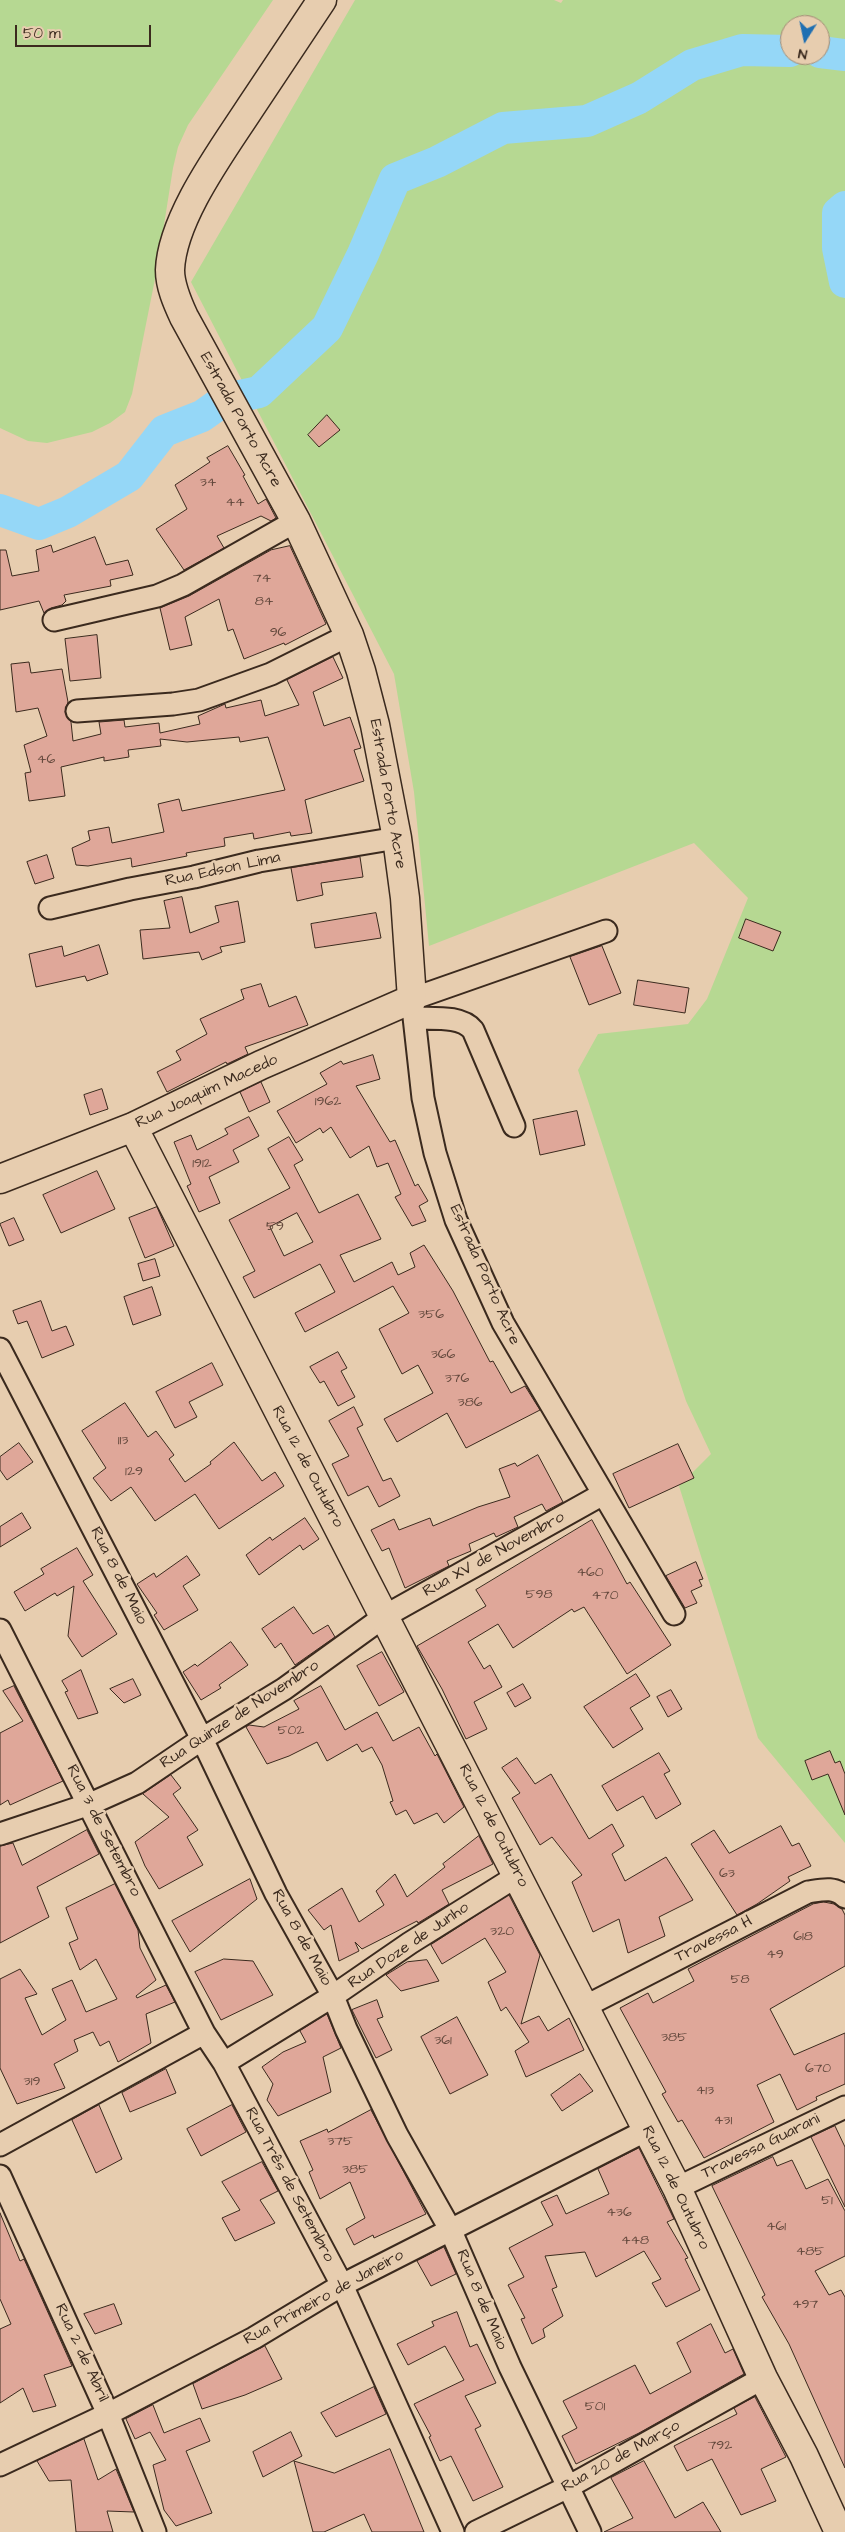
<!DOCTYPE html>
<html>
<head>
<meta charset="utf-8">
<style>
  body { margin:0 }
  #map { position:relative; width:845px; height:2532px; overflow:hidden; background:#e7cdaf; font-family:"Architects Daughter",sans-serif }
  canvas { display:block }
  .north { position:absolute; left:780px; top:15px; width:50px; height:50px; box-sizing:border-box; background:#e7cdaf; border:1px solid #a28c75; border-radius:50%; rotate:190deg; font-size:14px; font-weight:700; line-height:20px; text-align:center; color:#3b2a1e }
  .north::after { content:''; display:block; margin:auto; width:18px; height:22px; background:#1f6fb2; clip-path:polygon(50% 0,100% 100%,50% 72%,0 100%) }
  .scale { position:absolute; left:15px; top:25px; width:136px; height:22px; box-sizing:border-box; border:2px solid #3b2a1e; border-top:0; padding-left:6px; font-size:15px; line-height:18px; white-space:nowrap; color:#3b2a1e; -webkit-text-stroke:4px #e7cdaf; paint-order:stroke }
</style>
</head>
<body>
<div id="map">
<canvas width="845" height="2532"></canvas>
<div class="north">N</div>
<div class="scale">50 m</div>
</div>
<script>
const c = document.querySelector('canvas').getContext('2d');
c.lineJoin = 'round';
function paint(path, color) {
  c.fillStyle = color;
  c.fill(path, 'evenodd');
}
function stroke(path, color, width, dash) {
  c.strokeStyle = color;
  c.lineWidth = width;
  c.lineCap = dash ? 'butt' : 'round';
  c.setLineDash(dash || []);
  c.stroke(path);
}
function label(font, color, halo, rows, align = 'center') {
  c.font = font + ' "Architects Daughter",sans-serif';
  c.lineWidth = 5;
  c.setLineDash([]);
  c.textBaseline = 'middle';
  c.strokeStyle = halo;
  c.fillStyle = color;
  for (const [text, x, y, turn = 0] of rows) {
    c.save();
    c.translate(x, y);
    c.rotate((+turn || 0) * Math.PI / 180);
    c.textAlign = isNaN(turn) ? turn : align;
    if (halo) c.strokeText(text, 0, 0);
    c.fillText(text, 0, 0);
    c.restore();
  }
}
paint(new Path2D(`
  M0,0H273L188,125L178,147L173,168L157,269L132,394L125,412L110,423L92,432L47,443L28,441L0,428Z
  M355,0H554L561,3L563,0H845V1843L758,1738L679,1486L711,1454L686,1401L578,1070L598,1034L688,1024L707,999L748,898L694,843L429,946L414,792L394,674L191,282ZM790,25H820V55H790Z`), '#b6d892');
stroke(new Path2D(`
  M820,52L845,55
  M845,207L838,213V248L845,282
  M0,510L39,524L68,512L129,476L164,431L202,416L226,399L259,392L327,328L363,254L395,179L437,162L503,128L587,121L639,98L692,65L742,50L790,51`), '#95d7f7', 32);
const building = new Path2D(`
  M327,415L340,430L319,447L308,435Z
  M228,446L245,475L243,476L258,504L266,499L276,518L271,521L261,516L217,536L224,548L184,570L156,529L187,509L175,485L210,462L207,458Z
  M95,537L106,565L128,560L133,575L110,580L111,586L64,595L66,601L62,605L51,608L44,613L39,601L0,610V550H6L12,576L39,571L36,550L51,545L53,552Z
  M290,546L326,624L285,645L284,643L244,659L233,629L228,631L219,599L185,617L192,645L170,650L160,608L189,596L271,550Z
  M97,635L101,678L70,681L65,639Z
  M333,657L343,678L313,692L324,726L350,717L361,748L354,750L364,781L305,800L312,833L291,836L290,832L254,839L253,833L224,838L225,846L186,853L187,856L132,867L131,858L88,866L76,865L72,848L90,840L88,831L109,827L112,843L164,832L158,804L179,799L182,811L285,790L268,737L240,742L239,737L187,742L160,739L161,746L128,750L129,757L104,761V757L61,767L65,796L29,801L25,773L31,772L24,745L47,736L38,708L16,712L11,664L29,662L31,673L62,669L68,702L65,712L71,722L73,741L101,734L99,722L124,720L125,727L159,723L160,733L200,724L198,716L225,704L226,708L261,700L265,716L299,705L287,680Z
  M47,855L54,878L35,884L27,862Z
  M360,857L363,877L321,883L323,895L297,901L291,868Z
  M182,897L190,933L219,922L215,906L238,901L245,942L220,947L222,952L202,960L199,952L143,959L140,930L170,928L164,901Z
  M376,913L381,938L315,948L311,924Z
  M746,919L781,932L773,951L739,938Z
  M99,945L108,974L87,981L85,976L36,987L29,954L62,946L64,956Z
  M602,946L621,993L589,1005L570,957Z
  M638,980L689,988L685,1013L634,1005Z
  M261,984L269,1007L296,996L308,1025L245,1047L248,1054L227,1064L226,1062L167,1092L157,1072L181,1060L176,1051L207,1034L200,1019L244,999L241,990Z
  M373,1055L380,1079L356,1086L390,1142L395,1140L415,1186L418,1184L428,1201L419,1206L426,1221L412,1226L395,1197L401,1194L388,1163L377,1167L369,1146L350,1158L331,1127L323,1133L320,1128L296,1143L277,1111L327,1084L320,1073L341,1061L343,1064Z
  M261,1082L270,1102L249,1112L240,1092Z
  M102,1089L108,1109L90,1115L84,1095Z
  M577,1111L585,1145L540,1155L533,1120Z
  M249,1117L259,1136L233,1150L239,1162L209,1177L220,1203L199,1212L187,1186L191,1184L174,1142L191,1135L197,1150L228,1134L225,1129Z
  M289,1137L303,1160L294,1165L319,1213L358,1194L381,1239L340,1255L354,1282L392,1262L398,1275L415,1267L410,1253L424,1245L453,1291L490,1362L493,1361L511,1393L525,1386L540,1410L466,1448L447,1413L397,1442L384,1419L433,1393L418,1365L402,1374L379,1329L409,1313L393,1286L305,1332L295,1313L335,1292L320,1264L254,1298L243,1277L255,1271L229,1220L290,1188L268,1149ZM297,1213L313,1242L284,1256L270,1227Z
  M97,1171L115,1209L61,1233L43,1195Z
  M157,1207L174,1246L145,1258L129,1218Z
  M14,1218L24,1240L9,1246L0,1224Z
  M155,1259L160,1276L143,1281L138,1264Z
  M152,1287L161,1315L133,1325L124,1297Z
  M41,1301L52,1331L66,1326L74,1345L42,1358L27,1321L18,1324L13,1311Z
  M338,1352L347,1368L341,1371L355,1397L338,1406L324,1381L320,1383L310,1367Z
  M212,1363L223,1385L189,1402L197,1417L175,1428L156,1392Z
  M125,1403L148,1437L156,1431L174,1455L169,1459L185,1482L211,1464L210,1462L234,1442L262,1481L275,1472L284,1486L219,1529L195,1494L155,1521L131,1487L111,1501L93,1478L106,1468L82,1431Z
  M354,1407L363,1425L357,1428L383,1481L391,1478L400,1496L379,1507L368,1486L348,1496L332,1464L349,1456L329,1421Z
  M19,1443L33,1462L7,1480L0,1470V1457Z
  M678,1444L694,1478L629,1508L613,1474Z
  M538,1455L563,1502L546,1511L542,1504L514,1517L518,1527L496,1537L494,1533L469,1544L471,1551L447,1561L449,1566L405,1588L389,1548L382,1551L371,1530L394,1519L399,1530L430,1518L433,1526L478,1507L510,1497L499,1469L515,1463L517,1466Z
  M22,1513L31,1528L0,1547V1527Z
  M305,1518L319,1539L303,1550L300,1545L259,1575L246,1555L270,1537L272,1540Z
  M592,1520L627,1584L630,1582L671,1645L627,1674L584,1607L574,1612L572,1609L513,1648L498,1624L468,1642L484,1669L490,1665L502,1687L474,1702L487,1729L466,1739L442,1689L417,1646L486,1606L476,1590Z
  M77,1548L93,1575L83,1581L117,1634L82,1657L68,1636L74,1586L57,1596L55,1593L25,1611L14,1592L44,1574L41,1569Z
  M187,1556L200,1575L183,1586L198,1610L164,1630L154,1615L157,1613L137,1584L154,1573L156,1577Z
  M696,1562L703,1579L699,1580L702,1586L691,1591L697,1603L685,1608L666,1576Z
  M294,1607L313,1634L328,1625L335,1637L295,1665L281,1643L275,1648L262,1629Z
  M231,1642L248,1665L219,1685L221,1688L201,1700L183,1672L195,1664L197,1666Z
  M382,1652L404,1692L379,1706L357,1666Z
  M81,1670L98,1713L78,1719L65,1692L68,1691L62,1681Z
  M636,1674L650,1696L630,1708L643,1729L613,1748L584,1707Z
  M133,1679L141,1695L124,1703L110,1689Z
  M523,1684L531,1698L515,1707L507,1693Z
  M14,1686L63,1781L10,1805L8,1800L0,1805V1733L23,1721L3,1691Z
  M321,1686L345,1730L377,1712L393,1741L419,1727L435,1756L437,1754L464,1807L444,1823L437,1813L414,1824L406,1810L396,1815L390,1802L393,1801L382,1765L372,1747L362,1752L357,1744L327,1761L317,1742L289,1756L267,1764L246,1727L249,1725L264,1727L299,1709L294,1701Z
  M671,1690L682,1709L668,1717L657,1697Z
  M830,1751L835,1763L840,1761L845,1774V1815L828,1774L812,1780L805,1761Z
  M659,1753L670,1771L664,1774L681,1804L656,1819L643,1796L617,1811L602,1786Z
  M517,1758L535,1784L551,1774L589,1839L612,1824L624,1846L612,1854L625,1881L666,1857L693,1900L659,1917L665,1936L628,1953L619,1919L593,1932L572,1882L582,1875L552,1837L540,1845L512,1798L520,1793L502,1768Z
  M171,1775L181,1788L173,1794L198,1830L187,1837L203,1865L159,1889L145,1866L135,1842L169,1817L143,1794Z
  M781,1826L792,1846L799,1843L811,1866L788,1877L790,1881L757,1904L737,1915L691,1844L714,1830L729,1853Z
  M87,1830L99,1854L37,1887L49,1917L0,1943V1846L13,1843L22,1865Z
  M479,1836L493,1864L442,1890L449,1904L418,1923L417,1921L362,1949L355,1942L359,1951L339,1961L331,1925L324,1930L308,1910L342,1888L359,1922L384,1905L376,1891L395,1874L407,1897L445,1867L443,1864Z
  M250,1879L257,1899L190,1952L172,1921Z
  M115,1884L138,1930L140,1948L156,1980L136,1996L137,1998L166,1985L175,2002L146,2014L151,2043L118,2062L109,2041L100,2046L93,2032L74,2040L78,2051L54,2064L65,2088L17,2104L0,2068V1979L20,1969L37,1994L25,1998L42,2035L66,2020L52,1989L72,1980L86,2012L117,1999L96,1959L80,1970L69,1943L78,1939L66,1908Z
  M509,1895L540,1955L521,2024L539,2016L548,2031L569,2018L584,2050L526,2077L515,2051L529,2042L506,2007L501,2011L488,1982L506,1972L485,1938L442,1964L431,1945Z
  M824,1902L834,1904L842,1909L845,1915V1966L770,2009L794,2055L845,2033V2084L816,2097L817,2100L797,2110L780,2074L757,2085L774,2122L704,2158L682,2120L678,2122L662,2094L666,2092L620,2008L648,1993L653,2003L694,1981L688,1969L813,1904Z
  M224,1959L253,1961L273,1995L221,2020L195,1972Z
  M427,1960L439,1981L401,1991L386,1975L407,1962Z
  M377,2000L383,2017L377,2019L392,2050L376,2058L352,2010Z
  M327,2014L341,2048L323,2057L331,2092L278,2116L267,2100L273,2084L262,2067L283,2052L306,2042L300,2031Z
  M457,2017L488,2075L450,2094L421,2037Z
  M166,2069L176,2093L130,2112L122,2093Z
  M580,2074L593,2091L562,2111L551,2095Z
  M99,2105L122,2159L96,2173L72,2120Z
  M232,2105L246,2132L201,2156L187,2129Z
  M371,2110L426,2214L374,2238L373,2235L354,2245L346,2229L365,2218L350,2182L320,2199L309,2172L313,2170L300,2141L327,2129L328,2132Z
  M835,2126L845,2147V2207L811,2137Z
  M639,2148L674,2219L667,2222L688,2258L685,2259L700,2290L666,2307L652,2283L661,2279L644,2251L596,2277L585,2252L545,2256L557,2287L552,2289L563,2316L543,2329L545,2337L532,2344L521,2319L525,2318L508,2285L524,2277L509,2248L553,2225L541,2202L557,2195L566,2214L609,2194L598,2169Z
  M773,2157L777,2166L792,2160L806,2189L828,2179L845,2211V2256L815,2271L829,2295L841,2290L845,2297V2468L789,2344L762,2297L765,2295L712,2186Z
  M262,2162L278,2191L260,2200L275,2223L235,2241L222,2218L240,2210L222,2182Z
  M0,2213L20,2261L24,2259L72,2366L44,2375L56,2406L33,2412L23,2388L0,2403V2329L11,2324L0,2299Z
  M444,2247L456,2274L431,2286L417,2261Z
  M114,2304L122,2324L95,2334L84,2314Z
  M457,2312L470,2347L477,2344L496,2383L465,2396L481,2426L475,2429L503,2487L473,2501L451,2456L440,2461L429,2437L431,2436L414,2404L464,2380L445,2346L408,2365L397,2344L434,2326L432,2322Z
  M711,2324L725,2353L733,2349L744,2374L639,2433L576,2464L562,2436L577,2428L563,2401L635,2365L650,2394L691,2372L677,2343Z
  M265,2346L282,2379L245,2395L202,2409L193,2384Z
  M374,2387L386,2414L336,2437L321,2413Z
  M755,2397L786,2457L761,2469L776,2501L741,2515L712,2459L687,2471L674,2446L737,2414L734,2408Z
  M153,2405L164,2433L200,2418L210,2441L186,2451L212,2513L176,2526L164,2510L153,2465L166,2460L150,2432L135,2439L126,2419Z
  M291,2432L302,2456L263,2477L253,2452Z
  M84,2439L98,2480L116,2469L134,2512L107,2511L113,2532H76L71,2480L49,2481L37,2461Z
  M390,2449L424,2532H372L364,2514L324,2532H313L294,2461L334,2473Z
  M644,2461L675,2518L703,2502L721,2532H604L633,2518L611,2478Z`);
paint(building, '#dfa799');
stroke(building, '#3b2a1e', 1);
const street = new Path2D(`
  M54,620L157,596L183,585L296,521
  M77,711L173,704L199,700L271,674L349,635
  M50,908L130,889L194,877L259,861L397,838
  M606,931L412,999L423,1098L435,1153L456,1220L503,1323L674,1614
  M414,1018C432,1019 461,1015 473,1030L514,1126
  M0,1349L202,1739L276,1894L333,1996L346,2029L397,2135L450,2229L510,2367L590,2532
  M0,1630L204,2033L224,2063L342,2285L453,2532
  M0,1834L90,1804L137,1783L202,1739L284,1689L385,1616L603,1494
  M584,2007L808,1892C821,1890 835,1886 845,1897
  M224,2063L333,1996L410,1943L517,1876
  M0,2145L204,2033
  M0,2176L108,2414L155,2532
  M677,2188L845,2107
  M0,2465L108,2414L254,2338L342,2285L647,2130
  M476,2532L568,2487L763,2378`);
const secondary = new Path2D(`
  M133,1127L677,2188L763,2378L804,2456L839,2532
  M0,1179L133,1127L261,1065L412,999L405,898L397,838L375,725L361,671L349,635L296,521L184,317C177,302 170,286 170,270C172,218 222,151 250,108C274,72 298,36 322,0`);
stroke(street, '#3b2a1e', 25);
stroke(secondary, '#3b2a1e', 31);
stroke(street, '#e7cdaf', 21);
stroke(secondary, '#e7cdaf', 28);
label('14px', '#64493d', null, [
  ["34",208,483],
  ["44",235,503],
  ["74",262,579],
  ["84",264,602],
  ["96",278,633],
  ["46",46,760],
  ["1962",328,1102],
  ["1912",202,1164],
  ["59",275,1227],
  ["356",431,1315],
  ["366",443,1355],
  ["376",457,1379],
  ["386",470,1403],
  ["113",123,1441],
  ["129",134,1472],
  ["460",590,1573],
  ["598",539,1595],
  ["470",605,1596],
  ["502",291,1731],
  ["63",727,1874],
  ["320",502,1932],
  ["618",803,1937],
  ["49",775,1955],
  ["58",740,1980],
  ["385",674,2038],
  ["361",443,2041],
  ["670",818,2069],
  ["319",32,2082],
  ["413",705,2091],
  ["431",723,2121],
  ["375",340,2142],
  ["385",355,2170],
  ["51",827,2201],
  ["436",619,2213],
  ["461",776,2227],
  ["448",635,2241],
  ["485",810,2252],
  ["497",805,2305],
  ["501",595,2407],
  ["792",720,2446]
]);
label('16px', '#3b2a1e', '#e7cdaf', [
  ["Estrada Porto Acre",240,420,61],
  ["Estrada Porto Acre",387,794,80],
  ["Rua Edson Lima",223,870,-12],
  ["Rua Joaquim Macedo",207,1092,-25],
  ["Estrada Porto Acre",484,1275,66],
  ["Rua 12 de Outubro",307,1467,62],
  ["Rua XV de Novembro",494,1555,-29],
  ["Rua 8 de Maio",118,1576,63],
  ["Rua Quinze de Novembro",240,1715,-33],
  ["Rua 12 de Outubro",493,1826,63],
  ["Rua 3 de Setembro",103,1831,63],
  ["Rua 8 de Maio",301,1938,61],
  ["Travessa H",714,1940,-27],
  ["Rua Doze de Junho",409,1946,-34],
  ["Travessa Guarani",761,2147,-26],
  ["Rua Três de Setembro",289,2185,62],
  ["Rua 12 de Outubro",675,2188,64],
  ["Rua Primeiro de Janeiro",324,2298,-29],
  ["Rua 8 de Maio",481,2300,67],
  ["Rua 2 de Abril",81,2353,65],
  ["Rua 20 de Março",621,2457,-29]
]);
</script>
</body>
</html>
